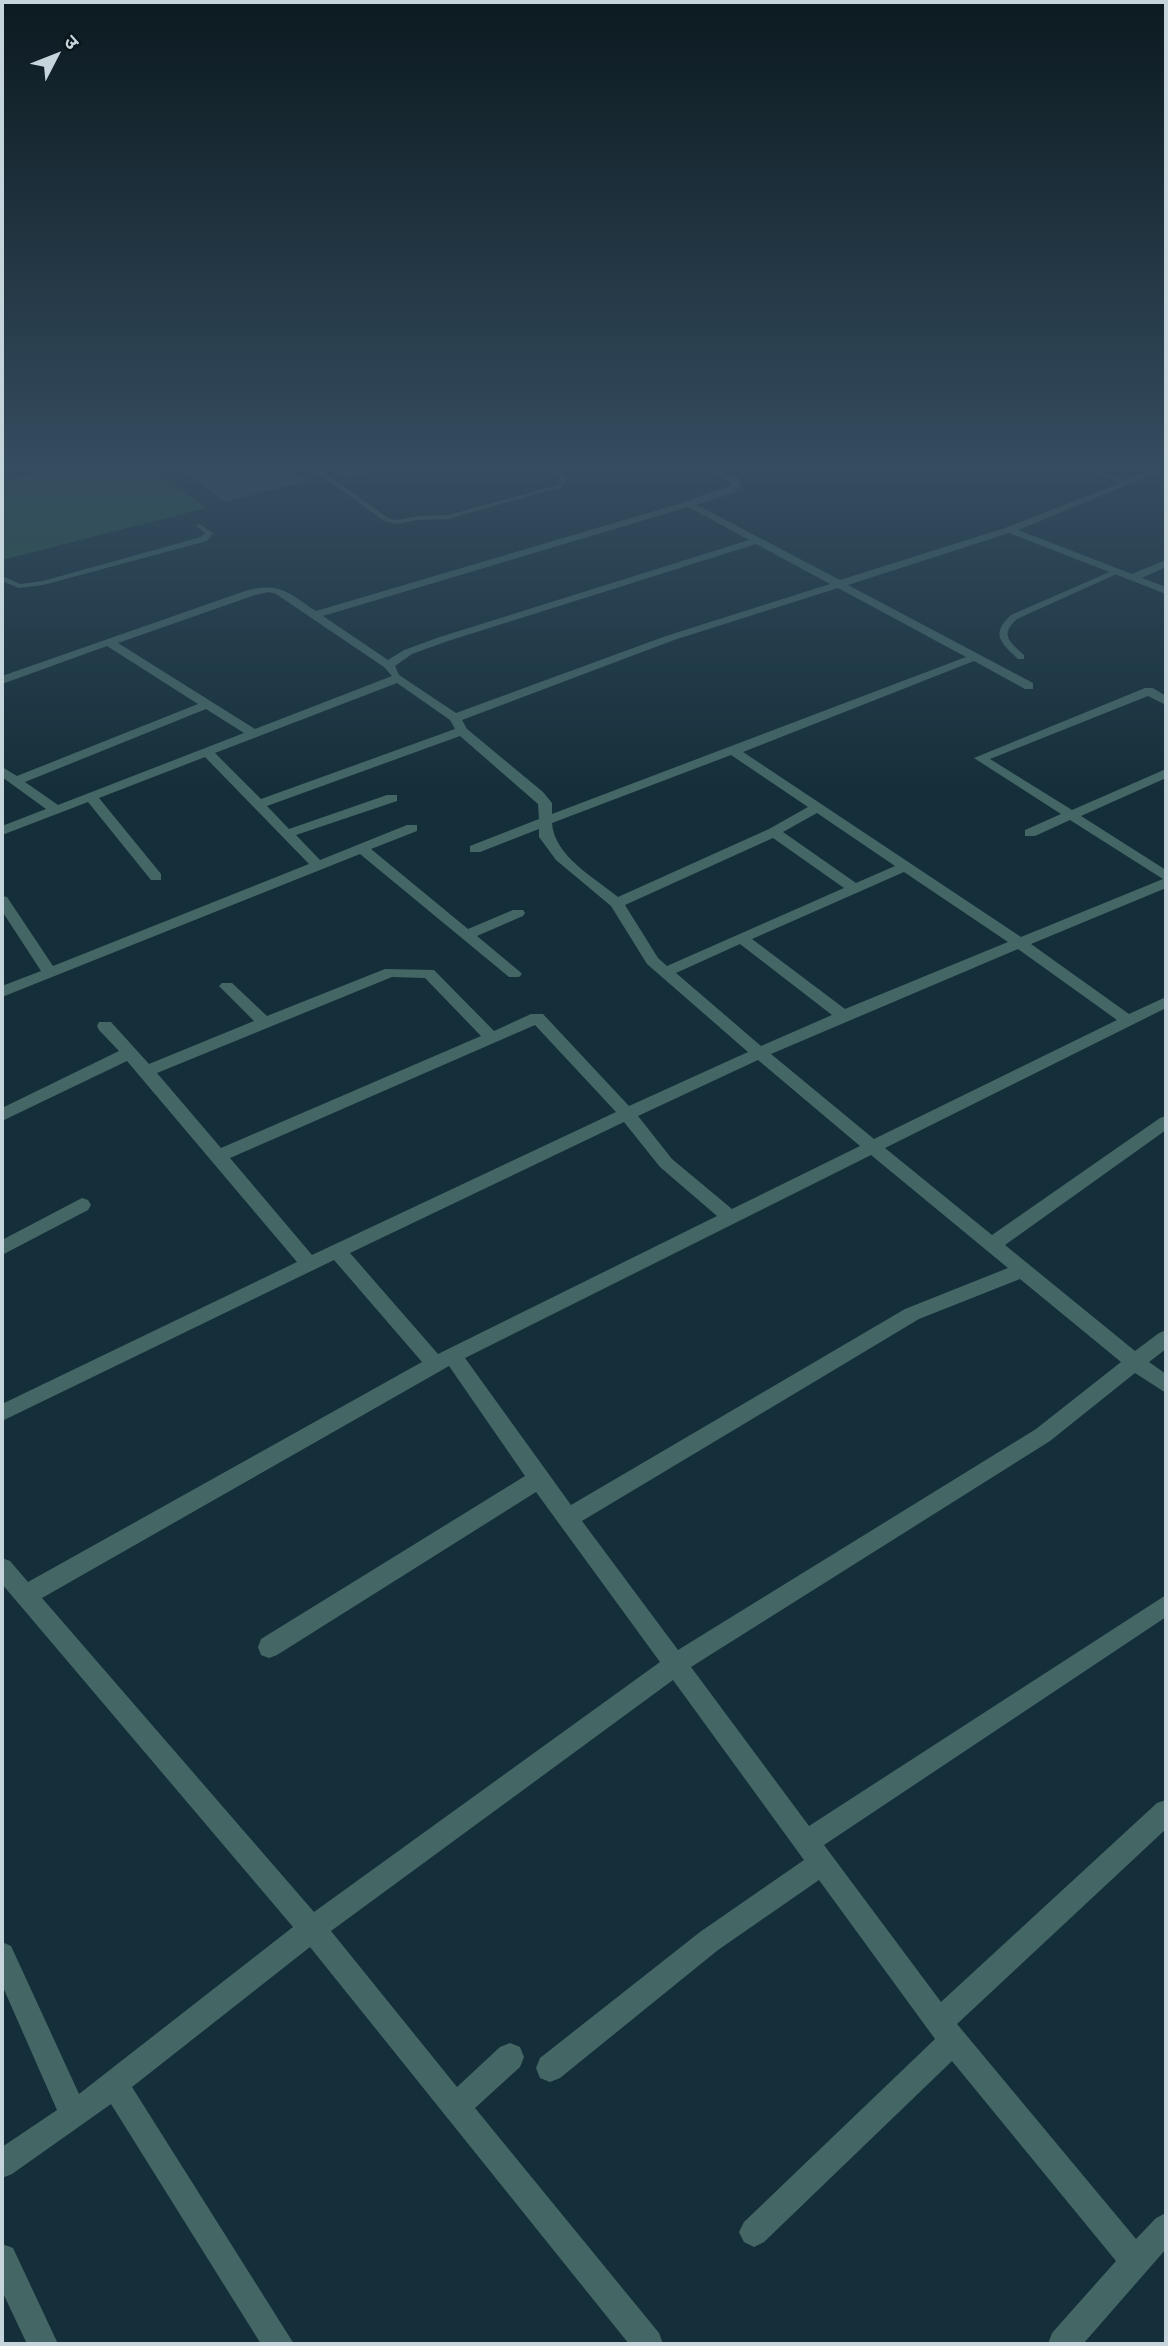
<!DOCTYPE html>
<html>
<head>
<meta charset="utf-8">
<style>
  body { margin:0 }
  #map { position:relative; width:1168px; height:2346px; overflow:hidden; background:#152f3a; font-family:"DejaVu Sans","Noto Sans Devanagari",sans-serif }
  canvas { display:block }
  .frame { position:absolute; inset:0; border:4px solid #c6d5dc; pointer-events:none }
  .north { position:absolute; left:21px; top:21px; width:70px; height:70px; -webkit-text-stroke:5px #0a161a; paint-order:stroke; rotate:48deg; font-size:19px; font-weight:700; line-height:28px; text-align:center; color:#c6d5dc }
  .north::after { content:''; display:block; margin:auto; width:24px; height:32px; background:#c6d5dc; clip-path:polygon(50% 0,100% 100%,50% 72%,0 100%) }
</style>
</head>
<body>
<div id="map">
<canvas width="1168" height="2346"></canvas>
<div class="frame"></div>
<div class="north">उ</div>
</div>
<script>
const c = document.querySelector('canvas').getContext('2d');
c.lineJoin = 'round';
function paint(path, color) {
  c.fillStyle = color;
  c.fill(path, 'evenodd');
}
paint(new Path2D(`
  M65,465H148L206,508L2,560V481Z
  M324,465H399L345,478Z`), '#295841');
paint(new Path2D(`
  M174,465H282L307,481L225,502Z`), '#455266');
paint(new Path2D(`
  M307,465H314L388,518L396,520L418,516L448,515L558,485L561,480L558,476L537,465C548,465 562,470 567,480L562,487L448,519L418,520L396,524L384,521Z
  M1077,465H1085L1125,482L1120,483Z
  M200,524L213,533L207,541L43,585L19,588L2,581V576L20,584L43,581L201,537L205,533L196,526Z
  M1114,570L1121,572L1017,619C999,635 1010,642 1024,655V659H1018C1001,643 990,634 1011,615Z`), '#446766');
paint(new Path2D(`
  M699,465H710L738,478L741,485L735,492L697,505L840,580L1005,528L1166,465V469L1018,530L1132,574L1166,560V567L1142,578L1166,587V594L1009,533L848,585L1033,683V689H1025L974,661L743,752L1021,937L1163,879L1070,820L1035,836H1025V830L1061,814L974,758L1145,688H1153L1166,696V705L1148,696L990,759L1072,810L1166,769V778L1081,816L1166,870V888L1031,944L1129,1014L1166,997V1008L885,1148L992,1235L1160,1118L1166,1116V1130L1005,1245L1135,1351L1159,1333L1166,1330V1349L1149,1362L1166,1374V1393L1135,1373L1050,1441L691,1667L809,1826L1166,1595V1617L824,1845L941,2002L1157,1803L1166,1800V1829L957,2024L1136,2239L1156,2218L1166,2213V2249L1083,2344H1048L1052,2333L1116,2261L952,2061L764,2242L754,2247L744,2242L739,2232L744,2222L935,2039L819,1880L718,1950L560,2078L550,2082L540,2078L536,2068L540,2058L700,1932L804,1860L673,1680L331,1931L457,2087L500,2047L510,2043L520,2047L524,2057L520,2067L475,2108L659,2333L663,2344H629L310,1947L132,2087L294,2344H261L111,2104L12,2174L2,2178V2147L57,2110L2,1985V1942L11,1946L79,2094L293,1927L2,1584V1558L10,1561L28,1582L422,1362L334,1260L2,1421V1404L297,1262L127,1061L2,1121V1108L119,1051L99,1030L97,1026L99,1022H111L149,1064L254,1021L219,986L222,983H232L267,1016L385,969L434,970L494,1031L531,1014H543L629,1106L748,1052L647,964L611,906L556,860L539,837V829L480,852H470V846L539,819L538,804L460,736L267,806L289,829L387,795H397V801L296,835L320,860L407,825H417V831L371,849L468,929L513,910H523L525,913L523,916L477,936L519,971L522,974L519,977H509L360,854L2,997V986L41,971L2,911V896L7,897L53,966L309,864L205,757L99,798L161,874V880H151L88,802L2,835V826L46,809L2,777V767L17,776L198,704L107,646L2,684V676L248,590C281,582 290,594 316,611L685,502L731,485L730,482ZM688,507L749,540L440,637L404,650L388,660L323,616ZM756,544L830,584L666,636L456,713L399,675L395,666L412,654L448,641ZM838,588L966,657L552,814V803L543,792L467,729L462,720L674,640ZM269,592L276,594L384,667L392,676L255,729L118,643L255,595ZM397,683L450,720L455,729L261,799L215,753ZM206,709L244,733L58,805L25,782ZM731,755L808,807L769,829L618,897C595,878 554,856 552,823ZM817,813L895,866L856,883L783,832ZM773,838L844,888L667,966L658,958L625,905ZM904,872L1008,942L845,1009L752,939ZM740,944L832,1015L761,1046L676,973ZM1018,949L1117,1020L874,1139L771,1054ZM392,977L425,978L481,1036L221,1148L157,1073ZM535,1025L616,1112L312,1255L230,1158ZM758,1060L860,1146L732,1209L672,1159L638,1116ZM624,1122L660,1167L717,1216L438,1354L350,1253ZM871,1155L1008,1268L905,1309L571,1505L465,1358ZM1020,1279L1121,1362L1036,1429L678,1650L582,1521L919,1319ZM449,1366L525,1476L261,1639L258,1647L261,1655L269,1658L277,1655L536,1492L660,1662L314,1912L42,1598Z
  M82,1198L88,1200L91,1205L88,1210L2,1255V1240Z
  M2,2244L13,2248L58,2344H27L2,2291Z`), '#446766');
paint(new Path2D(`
  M14,465H28L2,474V468Z`), '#4e8887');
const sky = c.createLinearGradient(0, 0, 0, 793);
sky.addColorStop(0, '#0c1a20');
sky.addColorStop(0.59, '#354d60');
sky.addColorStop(1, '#354d6000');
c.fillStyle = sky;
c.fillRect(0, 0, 1168, 793);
</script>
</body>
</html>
